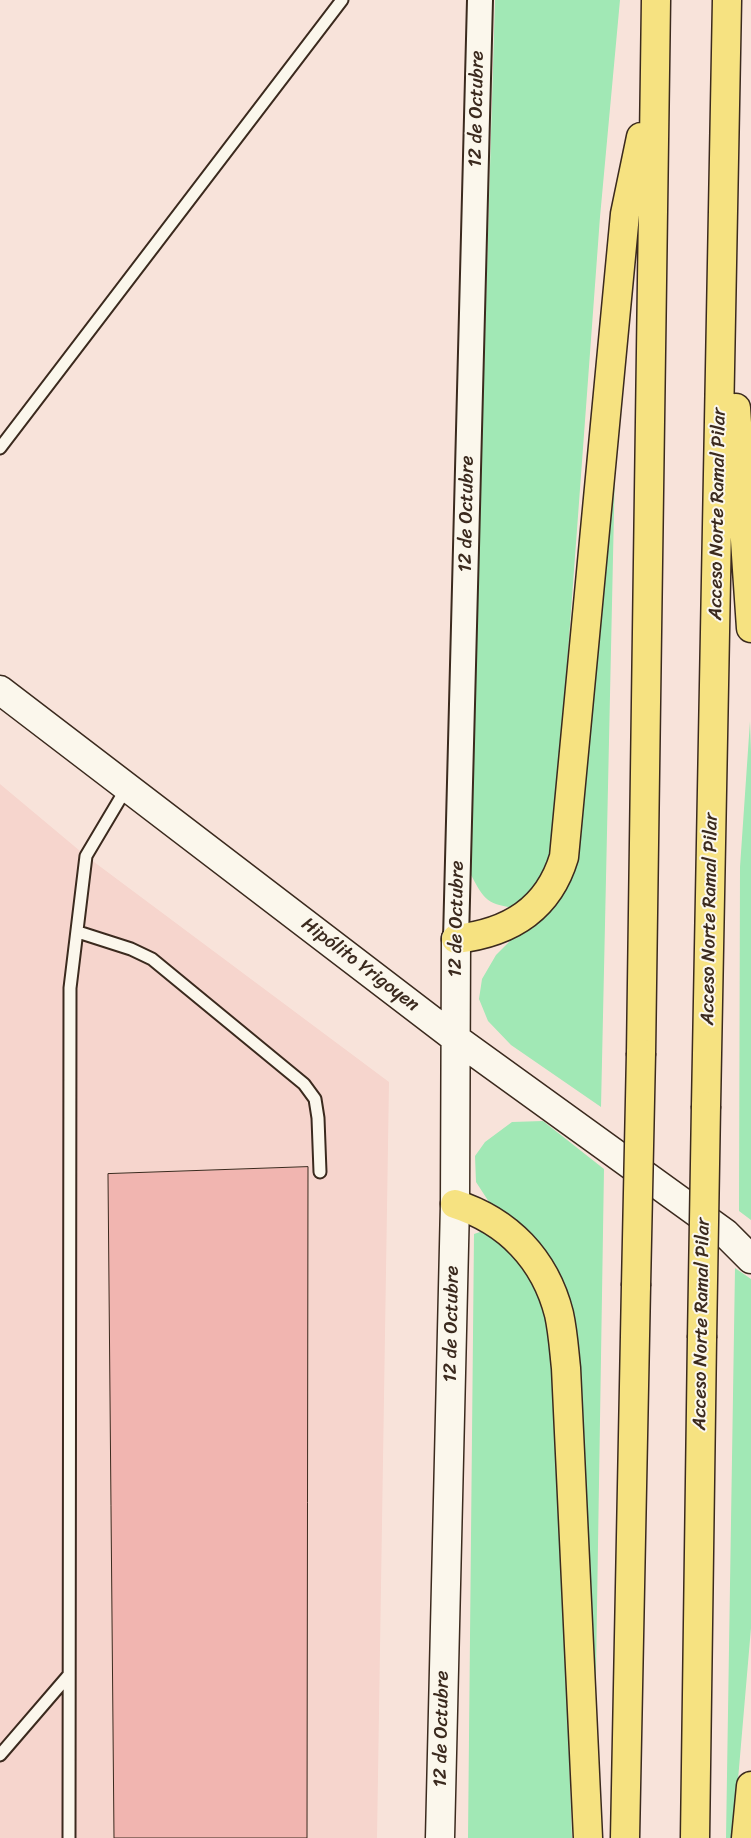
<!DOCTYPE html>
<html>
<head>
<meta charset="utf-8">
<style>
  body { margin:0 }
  canvas { display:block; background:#f8e3da }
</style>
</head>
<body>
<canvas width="751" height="1838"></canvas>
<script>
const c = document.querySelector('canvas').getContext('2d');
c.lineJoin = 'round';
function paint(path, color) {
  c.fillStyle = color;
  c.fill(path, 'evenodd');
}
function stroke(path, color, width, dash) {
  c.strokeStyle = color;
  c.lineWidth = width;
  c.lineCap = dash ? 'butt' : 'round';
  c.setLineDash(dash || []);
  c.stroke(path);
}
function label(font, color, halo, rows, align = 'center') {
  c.font = font + ' Sriracha,sans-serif';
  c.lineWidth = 4;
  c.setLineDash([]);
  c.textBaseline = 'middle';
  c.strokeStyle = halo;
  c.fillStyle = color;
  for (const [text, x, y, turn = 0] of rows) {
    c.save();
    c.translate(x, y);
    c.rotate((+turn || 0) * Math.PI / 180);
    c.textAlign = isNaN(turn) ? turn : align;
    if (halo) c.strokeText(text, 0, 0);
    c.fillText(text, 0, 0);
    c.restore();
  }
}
paint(new Path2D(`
  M0,784L86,856L389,1082L377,1838H0Z`), '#f6d5cd');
paint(new Path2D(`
  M495,0H620L600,217L554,842L548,876L515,908C484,904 483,897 469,871Z
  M615,466L601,1107L511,1045L488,1021L479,999L482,979L496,955L521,930L560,897L606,494Z
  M750,721L751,752V1220L739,1211L740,867Z
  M543,1121L604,1169L595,1733L573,1340L538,1248L489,1202L476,1182L475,1156L485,1142L512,1122Z
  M492,1228L535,1282L549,1320L557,1424L572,1838H468L474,1234Z
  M735,1268L751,1279V1628L733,1838H726Z`), '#a1e8b5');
const building = new Path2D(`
  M308,1167L307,1838H114L108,1174Z`);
paint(building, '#f1b5b0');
stroke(building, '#3b2a1e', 1);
const lane = new Path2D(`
  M0,448L342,0
  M78,932L131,949L152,959L304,1084L315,1099L318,1118L320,1172
  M0,1755L68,1676
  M69,1838L70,988L86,856L127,787`);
const street = new Path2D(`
  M456,939L480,0`);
const secondary = new Path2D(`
  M0,690L455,1038L725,1233L751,1259
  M440,1838L455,1204L456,939`);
const highway = new Path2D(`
  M736,408L751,628
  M456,939C509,933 548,910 564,857L625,214L641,137
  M641,1053L656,0
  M706,1106L727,0
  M455,1204C508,1221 545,1259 559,1314C563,1332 564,1350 566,1368L588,1838
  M625,1838L636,1286
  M695,1838L702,1338
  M746,1838L751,1786`);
stroke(lane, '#3b2a1e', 15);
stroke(street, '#3b2a1e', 28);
stroke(secondary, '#3b2a1e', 31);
stroke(highway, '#3b2a1e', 31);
stroke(lane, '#fbf7ec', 11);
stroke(street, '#fbf7ec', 24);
stroke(secondary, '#fbf7ec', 28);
stroke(highway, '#f6e281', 28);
const highwayBridge = new Path2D(`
  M636,1286L641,1053
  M702,1338L706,1106`);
stroke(highwayBridge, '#3b2a1e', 31, []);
stroke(highwayBridge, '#f6e281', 28);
label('19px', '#3b2a1e', '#fbf7ec', [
  ["12 de Octubre",477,109,-89],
  ["12 de Octubre",467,514,-89],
  ["Acceso Norte Ramal Pilar",718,514,-89],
  ["12 de Octubre",457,919,-89],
  ["Acceso Norte Ramal Pilar",710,919,-89],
  ["Hipólito Yrigoyen",360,965,37],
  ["12 de Octubre",452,1324,-89],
  ["Acceso Norte Ramal Pilar",702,1324,-89],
  ["12 de Octubre",442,1729,-89]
]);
</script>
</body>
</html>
